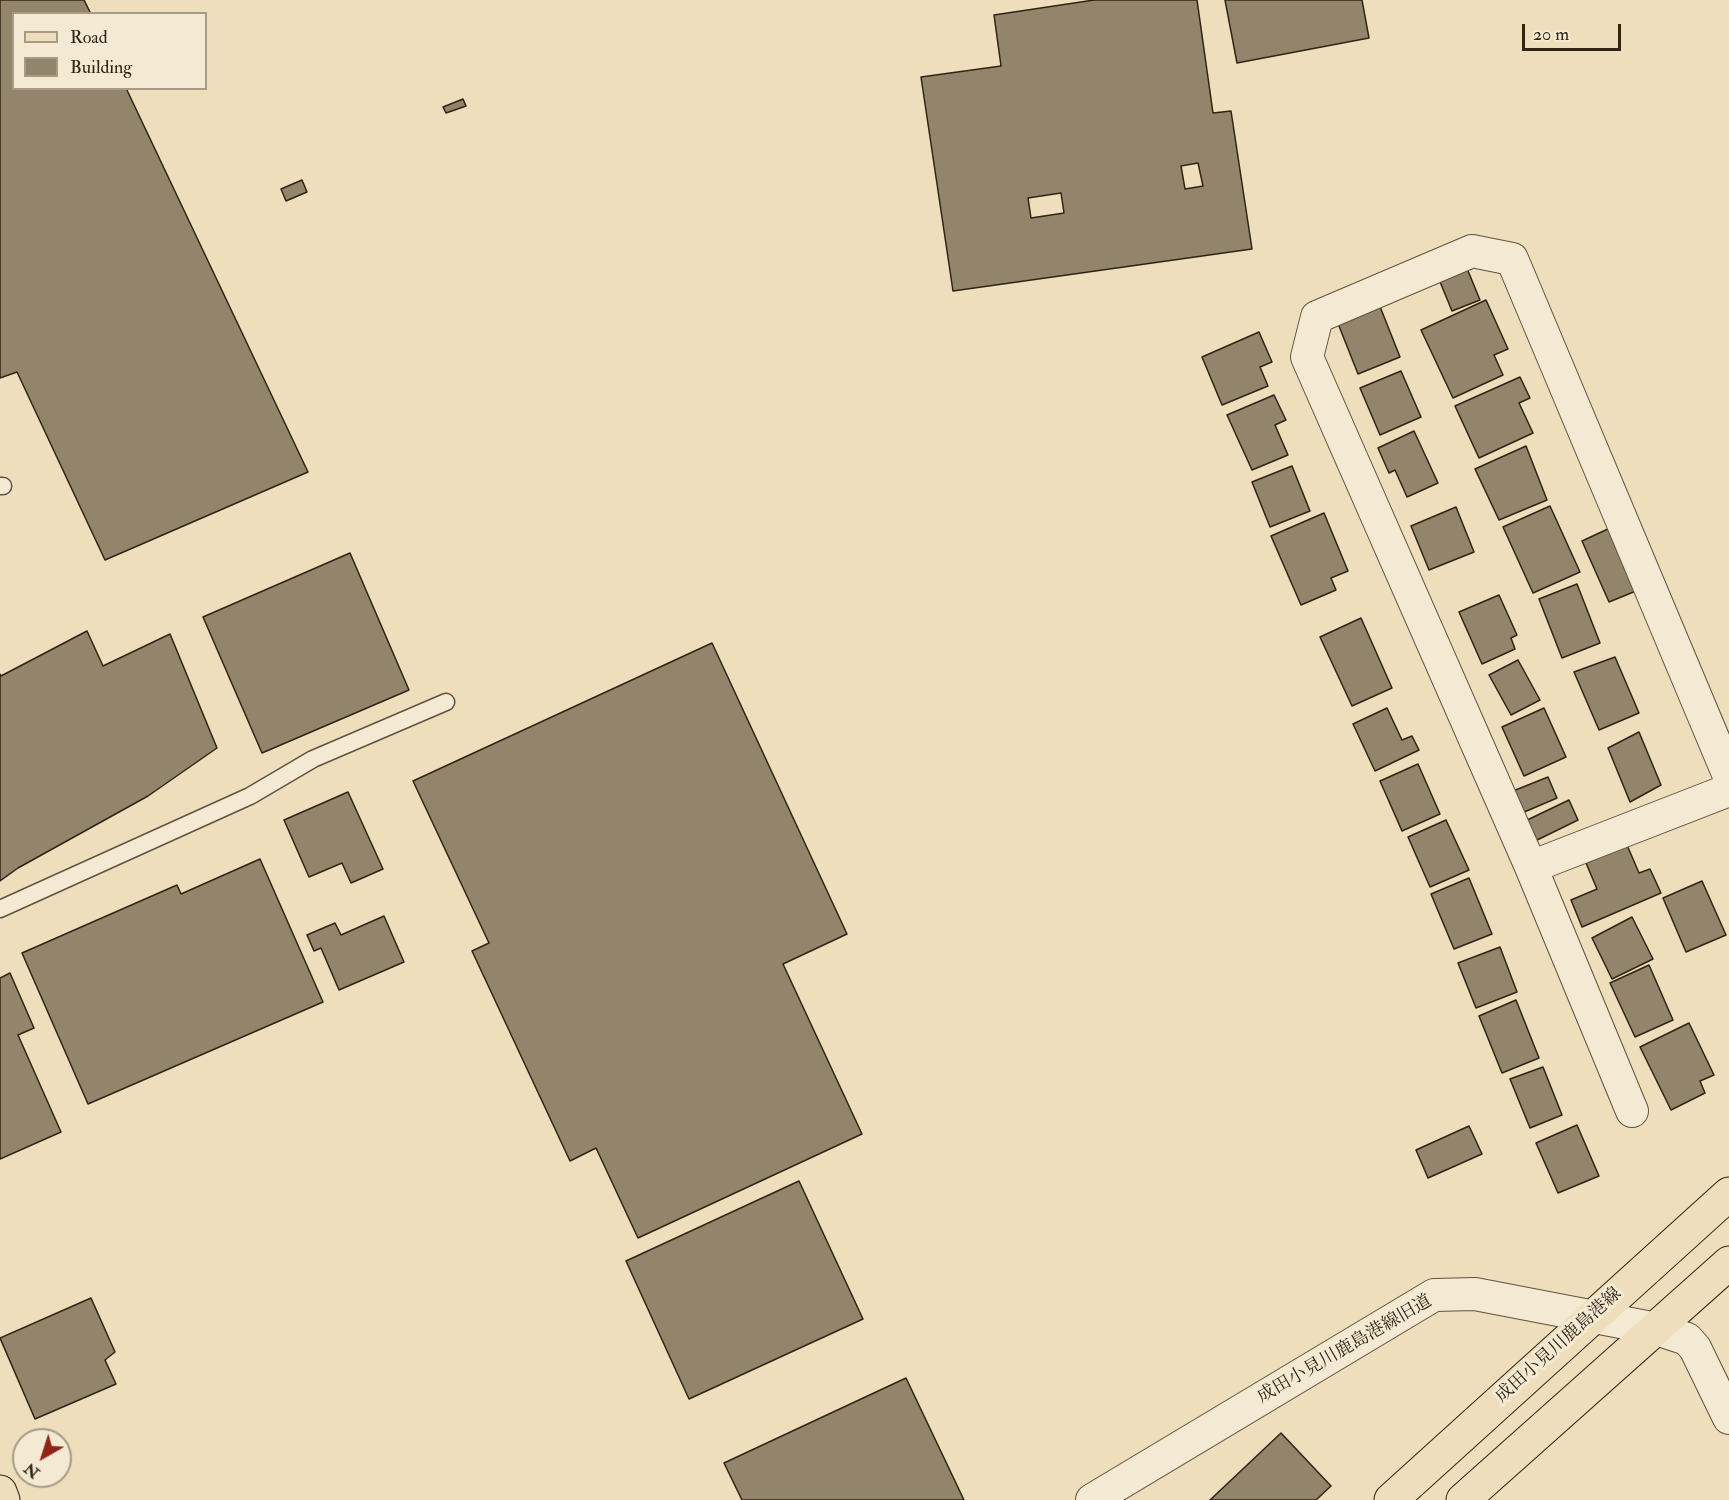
<!DOCTYPE html>
<html>
<head>
<meta charset="utf-8">
<style>
  body { margin:0 }
  #map { position:relative; width:1729px; height:1500px; overflow:hidden; background:#eedebc; font-family:"IM FELL Double Pica",serif }
  canvas { display:block }
  .legend { position:absolute; left:12px; top:12px; width:195px; height:78px; box-sizing:border-box; background:#f4ead3; border:2px solid #a59b87; margin:0; padding:8px 10px; list-style:none; font-size:18px; color:#2f2415 }
  .legend li { display:flex; align-items:center; gap:12px; height:30px }
  .legend b { width:30px; border:2px solid #a59b87 }
  .north { position:absolute; left:12px; top:1428px; width:60px; height:60px; box-sizing:border-box; background:#f4ead3; border:2px solid #a59b87; border-radius:50%; rotate:219deg; font-size:16px; font-weight:700; line-height:24px; text-align:center; color:#2f2415 }
  .north::after { content:''; display:block; margin:auto; width:21px; height:27px; background:#8f2418; clip-path:polygon(50% 0,100% 100%,50% 72%,0 100%) }
  .scale { position:absolute; left:1522px; top:24px; width:99px; height:27px; box-sizing:border-box; border:3px solid #2f2415; border-top:0; padding-left:8px; font-size:18px; line-height:21px; white-space:nowrap; color:#2f2415; -webkit-text-stroke:4px #f4ead3; paint-order:stroke }
</style>
</head>
<body>
<div id="map">
<canvas width="1729" height="1500"></canvas>
<ul class="legend">
<li><b style="height:8px;background:#eedebc"></b>Road</li>
<li><b style="height:16px;background:#92856c"></b>Building</li>
</ul>
<div class="north">N</div>
<div class="scale">20 m</div>
</div>
<script>
const c = document.querySelector('canvas').getContext('2d');
c.lineJoin = 'round';
function paint(path, color) {
  c.fillStyle = color;
  c.fill(path, 'evenodd');
}
function stroke(path, color, width, dash) {
  c.strokeStyle = color;
  c.lineWidth = width;
  c.lineCap = dash ? 'butt' : 'round';
  c.setLineDash(dash || []);
  c.stroke(path);
}
function label(font, color, halo, rows, align = 'center') {
  c.font = font + ' "IM FELL Double Pica","Noto Serif JP",serif';
  c.lineWidth = 6;
  c.setLineDash([]);
  c.textBaseline = 'middle';
  c.strokeStyle = halo;
  c.fillStyle = color;
  for (const [text, x, y, turn = 0] of rows) {
    c.save();
    c.translate(x, y);
    c.rotate((+turn || 0) * Math.PI / 180);
    c.textAlign = isNaN(turn) ? turn : align;
    if (halo) c.strokeText(text, 0, 0);
    c.fillText(text, 0, 0);
    c.restore();
  }
}
const building = new Path2D(`
  M0,0H84L91,14H14V88H126L308,472L105,560L17,372L0,378Z
  M1094,0H1197L1213,113L1231,111L1252,249L953,291L921,77L1001,66L994,15ZM1198,163L1203,186L1185,189L1181,166ZM1061,193L1064,213L1031,218L1028,198Z
  M1225,0H1362L1369,38L1237,63Z
  M463,99L466,106L446,113L443,107Z
  M302,180L307,192L286,201L281,189Z
  M1466,266L1480,300L1452,311L1438,277Z
  M1486,300L1508,349L1494,355L1503,375L1453,398L1421,330Z
  M1379,304L1400,357L1358,374L1337,321Z
  M1259,332L1272,362L1260,367L1268,386L1222,405L1202,357Z
  M1401,371L1421,417L1380,435L1360,388Z
  M1520,377L1530,398L1519,403L1533,433L1479,458L1455,406Z
  M1274,395L1286,420L1275,425L1288,455L1252,470L1227,415Z
  M1414,431L1438,483L1407,497L1395,470L1389,473L1378,448Z
  M1526,446L1547,500L1499,520L1475,469Z
  M1292,466L1310,511L1270,527L1252,482Z
  M1550,506L1580,572L1533,593L1503,527Z
  M1456,507L1474,552L1429,570L1411,526Z
  M1324,513L1348,571L1331,578L1336,590L1301,605L1271,536Z
  M1610,528L1636,591L1609,602L1582,541Z
  M350,553L409,690L262,753L203,617Z
  M1577,584L1600,643L1562,658L1539,599Z
  M1499,595L1517,635L1511,638L1515,649L1482,664L1459,612Z
  M1361,618L1392,688L1352,706L1320,637Z
  M87,631L103,666L170,634L217,748L148,796L18,868L0,881V674L1,676Z
  M712,643L847,934L783,964L862,1134L638,1238L596,1148L570,1161L472,951L489,943L413,781Z
  M1615,657L1639,713L1599,730L1574,672Z
  M1518,660L1540,700L1511,715L1489,675Z
  M1387,708L1402,740L1412,736L1419,750L1375,771L1353,724Z
  M1544,708L1566,757L1524,776L1502,727Z
  M1639,732L1661,785L1630,802L1608,748Z
  M1418,764L1440,814L1402,831L1380,781Z
  M1548,777L1557,798L1522,813L1513,791Z
  M348,792L383,869L351,883L342,863L309,877L284,820Z
  M1569,800L1578,820L1531,843L1521,823Z
  M1446,820L1469,870L1430,887L1408,837Z
  M1627,845L1639,873L1650,869L1661,893L1582,927L1571,900L1597,889L1586,863Z
  M260,859L323,1002L88,1104L22,953L177,885L181,894Z
  M1469,878L1492,934L1454,949L1431,894Z
  M1702,881L1726,935L1686,952L1663,898Z
  M384,916L404,962L339,990L321,948L314,951L307,935L335,923L341,935Z
  M1632,917L1653,959L1612,979L1592,938Z
  M1500,947L1517,992L1476,1008L1458,963Z
  M1649,965L1673,1020L1635,1037L1610,983Z
  M10,973L34,1028L18,1035L61,1132L0,1159V978Z
  M1516,1000L1539,1058L1502,1073L1479,1016Z
  M1689,1023L1714,1075L1700,1081L1705,1093L1671,1110L1640,1047Z
  M1543,1067L1562,1115L1530,1128L1510,1079Z
  M1577,1125L1599,1176L1558,1193L1536,1143Z
  M1469,1126L1482,1154L1428,1178L1416,1150Z
  M799,1181L863,1319L689,1399L626,1261Z
  M91,1298L115,1352L105,1360L116,1384L35,1419L0,1338Z
  M906,1378L964,1500H742L724,1463Z
  M1281,1433L1331,1486L1316,1500H1210Z`);
paint(building, '#92856c');
stroke(building, '#2f2415', 1.5);
const lane = new Path2D(`
  M0,486H3
  M0,909L250,796L313,759L446,702`);
const street = new Path2D(`
  M1531,867L1729,790
  M1632,1111L1531,867L1307,357L1317,317L1472,251L1512,259L1729,776
  M1092,1500L1434,1295L1475,1294L1657,1329L1687,1339L1695,1348L1729,1418`);
const primary = new Path2D(`
  M1391,1500L1729,1194
  M1463,1500L1729,1263`);
const highway = new Path2D(`
  M0,1492L3,1500`);
stroke(lane, '#5f523f', 19);
stroke(street, '#5f523f', 34);
stroke(primary, '#2f2415', 35);
stroke(highway, '#2f2415', 35);
stroke(lane, '#f4ead3', 16);
stroke(street, '#f4ead3', 32);
stroke(primary, '#eedebc', 33);
stroke(highway, '#eedebc', 33);
label('18px', '#2f2415', '#f4ead3', [
  ["成田小見川鹿島港線",1559,1346,-42],
  ["成田小見川鹿島港線旧道",1345,1350,-30]
]);
</script>
</body>
</html>
